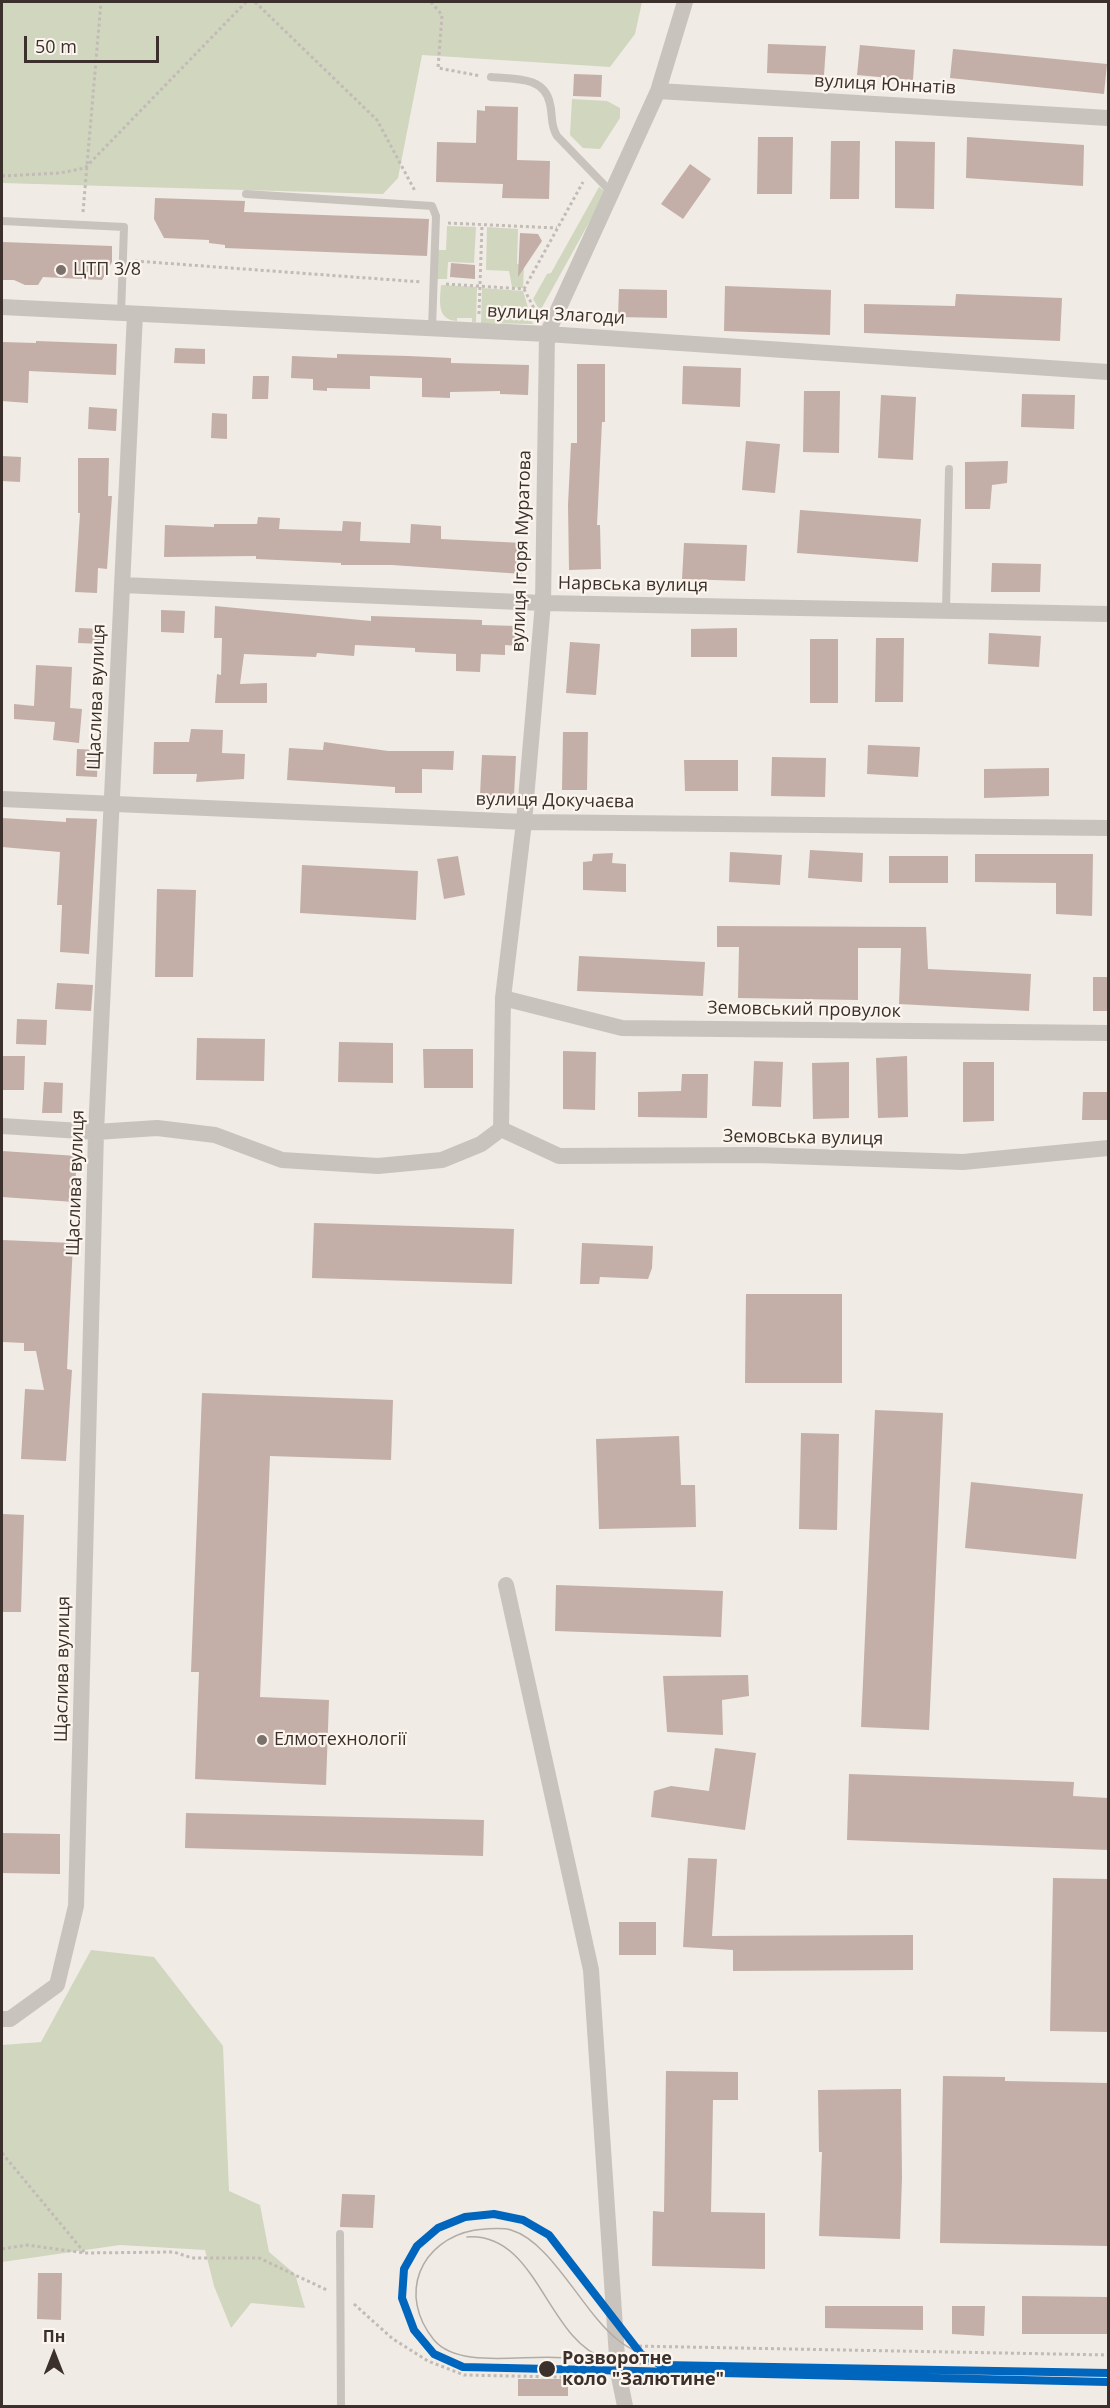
<!DOCTYPE html>
<html>
<head>
<meta charset="utf-8">
<style>
  body { margin:0 }
  #map { position:relative; width:1110px; height:2408px; overflow:hidden; background:#f0ebe5; font-family:"Open Sans",sans-serif }
  canvas { display:block }
  .frame { position:absolute; inset:0; border:3px solid #3b302b; pointer-events:none }
  .north { position:absolute; left:24px; top:2324px; width:60px; height:60px; -webkit-text-stroke:4px #fbf5ee; paint-order:stroke; rotate:0deg; font-size:16px; font-weight:700; line-height:24px; text-align:center; color:#3b302b }
  .north::after { content:''; display:block; margin:auto; width:21px; height:27px; background:#3b302b; clip-path:polygon(50% 0,100% 100%,50% 72%,0 100%) }
  .scale { position:absolute; left:24px; top:36px; width:135px; height:27px; box-sizing:border-box; border:3px solid #3b302b; border-top:0; padding-left:8px; font-size:18px; line-height:21px; white-space:nowrap; color:#3b302b; -webkit-text-stroke:4px #fbf5ee; paint-order:stroke }
</style>
</head>
<body>
<div id="map">
<canvas width="1110" height="2408"></canvas>
<div class="frame"></div>
<div class="north">Пн</div>
<div class="scale">50 m</div>
</div>
<script>
const c = document.querySelector('canvas').getContext('2d');
c.lineJoin = 'round';
function paint(path, color) {
  c.fillStyle = color;
  c.fill(path, 'evenodd');
}
function stroke(path, color, width, dash) {
  c.strokeStyle = color;
  c.lineWidth = width;
  c.lineCap = dash ? 'butt' : 'round';
  c.setLineDash(dash || []);
  c.stroke(path);
}
function label(font, color, halo, rows, align = 'center') {
  c.font = font + ' "Open Sans",sans-serif';
  c.lineWidth = 4.5;
  c.setLineDash([]);
  c.textBaseline = 'middle';
  c.strokeStyle = halo;
  c.fillStyle = color;
  for (const [text, x, y, turn = 0] of rows) {
    c.save();
    c.translate(x, y);
    c.rotate((+turn || 0) * Math.PI / 180);
    c.textAlign = isNaN(turn) ? turn : align;
    if (halo) c.strokeText(text, 0, 0);
    c.fillText(text, 0, 0);
    c.restore();
  }
}
paint(new Path2D(`
  M2,2H642L635,34L610,67L422,55L398,178L383,194L2,183Z
  M572,99L607,101L620,108V118L600,149L583,148L570,135Z
  M599,187L606,192L540,311L533,299L547,274L551,273Z
  M447,226L476,227L474,263L448,262L447,279H437L438,250H446Z
  M487,227L518,229L517,264L524,265L523,288L512,287L509,271L486,270Z
  M441,285L477,287L476,322H472V318H457V321C436,320 440,300 441,285Z
  M482,288L523,291L533,324L481,323Z
  M91,1950L154,1957L223,2046L229,2191L260,2205L269,2252L295,2274L305,2308L251,2303L231,2328L214,2286L205,2250L120,2245L2,2262V2045L41,2042Z`), '#d1d6bf');
paint(new Path2D(`
  M768,44L826,46L824,75L767,73Z
  M860,45L915,50L913,80L857,75Z
  M953,49L1107,64L1104,94L950,78Z
  M574,74L602,75L601,97L573,96Z
  M485,106L518,107L517,160L550,161L549,199L502,198L503,184L436,182L437,142L476,143L477,110L485,111Z
  M758,137H793L792,194H757Z
  M967,137L1084,145L1083,186L966,178Z
  M831,141H860L859,199H830Z
  M895,141L935,142L934,209L895,208Z
  M690,164L711,179L683,219L661,204Z
  M155,198L245,201L244,212L429,219L427,256L225,248V245L209,243V240L164,238L154,219Z
  M520,233L538,234L542,241L518,277Z
  M2,242L112,246V262L102,280L43,277L38,285H25L14,280H2Z
  M451,263L475,265V279L450,277Z
  M725,286L831,290L830,335L724,331Z
  M619,289L667,290V318L618,317Z
  M956,294L1062,298L1060,341L864,333V304L955,306Z
  M36,341L117,344L116,375L29,371L28,403L2,401V342L36,343Z
  M175,348L205,349V364L174,363Z
  M337,354L408,356L451,358V363L529,365L528,395L500,394V391L450,392V398L422,397V378L370,376V389L327,388V391L313,390V379L291,378L292,356L337,358Z
  M577,364H605V422H602L597,525H600L601,569L569,570L568,505L571,443H577Z
  M683,366L741,368L740,407L682,404Z
  M253,376H269L268,399H252Z
  M804,391H840L839,453L803,452Z
  M1022,394L1075,395L1074,429L1021,427Z
  M881,395L916,397L913,460L878,458Z
  M89,407L117,409L116,431L88,429Z
  M212,413L227,414V439L211,438Z
  M746,441L780,444L775,493L742,490Z
  M2,456L21,457L20,482L2,481Z
  M78,458H109L108,496H112L107,569L98,568L97,593L75,592L80,513H78Z
  M1008,461L1007,483L992,485L990,509H965V462Z
  M800,510L921,519L918,562L797,553Z
  M258,517L280,518L279,529L342,531L343,521L361,522L360,541L410,543L411,524L441,526V539L523,543L522,574L392,565H341V563L256,559V556L164,557L165,525L214,527V524H257Z
  M684,543L747,545L745,581L682,579Z
  M992,563L1041,564L1040,592H991Z
  M215,606L371,621V616L482,620V625L518,626L517,646L505,645V655L481,654L480,672L456,671V654L415,652V648L355,645L354,656L317,653L316,657L244,654L240,684L267,683V703H215L217,674L221,675L222,638H214Z
  M161,610L185,611L184,633L161,632Z
  M79,628L104,629L103,644L78,643Z
  M737,628V657H691V629Z
  M989,633L1041,636L1039,667L988,664Z
  M876,638H904L903,702H875Z
  M810,639H838V703H810Z
  M570,642L600,644L596,695L566,693Z
  M36,665L72,667L70,708L82,709L79,743L53,740L55,722L14,719V704L34,706Z
  M191,729L223,730L222,753L245,754L244,779L196,782L197,774H153L154,742H189Z
  M563,732H588L587,790H562Z
  M324,742L388,751H454L453,770L422,769V793H395V787L287,780L289,748L323,750Z
  M868,745L920,747L918,777L867,774Z
  M77,749L98,750L97,777L76,776Z
  M482,755L516,756L514,796L480,795Z
  M772,757L826,758L825,797L771,796Z
  M684,760H738V791H685Z
  M1049,768V796L984,798V769Z
  M2,818L66,822V818L97,819L89,954L60,952L62,905H57L60,852L2,847Z
  M810,850L863,853L862,882L808,878Z
  M730,852L782,855L780,885L729,882Z
  M613,853L612,863L626,864V892L583,890V862L592,861L593,854Z
  M975,854H1093L1092,916L1056,914V883L975,882Z
  M458,856L465,895L444,899L437,859Z
  M889,856H948V883H889Z
  M302,865L418,871L416,920L300,913Z
  M157,889L196,890L193,977H155Z
  M717,926L926,927L928,969L1031,974L1029,1011L899,1004L901,948H858V1000L738,998L739,947H717Z
  M579,956L705,962L703,996L577,991Z
  M1093,977H1108V1011H1093Z
  M57,983L93,985L91,1011L55,1009Z
  M17,1019L47,1020L46,1045L16,1044Z
  M197,1038L265,1039L264,1081L196,1080Z
  M339,1042L393,1043V1083L338,1082Z
  M423,1049H473V1088H424Z
  M563,1051L596,1052L595,1110L563,1109Z
  M2,1056H25L24,1090H2Z
  M907,1056L908,1117L878,1118L876,1058Z
  M754,1061L783,1062L781,1107L752,1106Z
  M849,1062V1118L813,1119L812,1063Z
  M963,1062H994V1121L963,1122Z
  M682,1074H708L707,1118L638,1117V1092L681,1091Z
  M44,1082L63,1083L62,1113H42Z
  M1083,1092H1108V1120H1082Z
  M2,1151L77,1156L74,1202L2,1197Z
  M314,1223L514,1229L512,1284L312,1278Z
  M2,1240L73,1243L67,1369L72,1370L66,1461L21,1459L25,1389L44,1390L36,1351H24V1343L2,1342Z
  M582,1243L653,1246L652,1268L648,1279L600,1277L599,1284H580Z
  M746,1294H842V1383H745Z
  M202,1393L393,1400L391,1460L270,1456L260,1697L329,1700L326,1785L195,1779L199,1672H191Z
  M875,1410L943,1413L929,1730L861,1727Z
  M801,1433L839,1434L837,1530L799,1529Z
  M679,1436L681,1485H695L696,1527L599,1529L596,1439Z
  M971,1482L1083,1494L1076,1559L965,1548Z
  M2,1514L24,1515L21,1612H2Z
  M556,1585L723,1591L721,1637L555,1631Z
  M748,1675L749,1696L722,1700L723,1735L667,1732L663,1676Z
  M715,1748L756,1753L745,1830L651,1817L654,1791L671,1786L709,1791Z
  M849,1774L1074,1782L1073,1796L1108,1798V1850L847,1840Z
  M186,1813L484,1820L483,1856L185,1848Z
  M2,1833L60,1834V1874L2,1873Z
  M688,1858L717,1859L712,1936L913,1935V1970L733,1971V1950L683,1947Z
  M1053,1878L1108,1879V2032L1050,2031Z
  M619,1922H656V1955H619Z
  M666,2071L738,2072V2100H713L711,2212L765,2213V2269L652,2266L653,2211L664,2212Z
  M943,2076L1005,2077V2081L1108,2083V2246L940,2243Z
  M901,2089L902,2177L900,2239L819,2236L822,2152H819L818,2090Z
  M342,2194L375,2195L373,2228L340,2227Z
  M38,2273H62L61,2320L37,2319Z
  M1022,2296L1108,2297V2334H1022Z
  M825,2306H923V2330L825,2328Z
  M952,2306H985L984,2336L952,2334Z
  M518,2379H568V2396H518Z`), '#c3afa7');
stroke(new Path2D(`
  M255,2L377,120L415,191
  M431,2L442,15L438,68L481,76
  M2,176L60,173L85,168L246,2
  M83,212L101,2
  M448,223L557,228
  M135,261L422,282
  M446,284L524,289L583,182
  M524,289L537,314
  M479,314L482,225
  M2,2153L84,2252
  M2,2249L27,2245L85,2253L174,2252L192,2258H259L327,2290
  M354,2304L393,2339L428,2361L464,2375L604,2378
  M633,2346L1108,2355`), '#c2bbb6', 3, [3, 3]);
stroke(new Path2D(`
  M491,77C514,79 545,76 550,104C553,116 550,125 557,136L612,193
  M246,194L432,206L436,216L432,328
  M2,221L124,227L121,314
  M946,611L949,469
  M340,2234L341,2406`), '#c9c3be', 8);
stroke(new Path2D(`
  M658,91L1108,118
  M2,307L547,334L1108,372
  M122,585L543,603L1108,614
  M2,799L524,822L1108,828
  M503,998L622,1028L1108,1033
  M2,1126L96,1132L157,1128L215,1135L282,1160L378,1166L442,1160L481,1144L501,1129
  M501,1129L503,998L524,822L543,603L547,334L658,91L685,2
  M501,1129L559,1156L757,1155L963,1162L1108,1148
  M506,1585L591,1970L618,2372L625,2406
  M2,2019H10L57,1985L76,1906L96,1132L135,314`), '#c9c3be', 16);
stroke(new Path2D(`
  M467,2237C538,2232 546,2340 606,2359C623,2364 643,2363 661,2365
  M604,2371C595,2367 584,2361 574,2359C536,2351 461,2372 434,2340C397,2295 420,2240 475,2230C485,2229 501,2227 511,2230C552,2242 583,2313 618,2340C625,2346 633,2350 641,2354`), '#b1aca8', 1.5);
stroke(new Path2D(`
  M1108,2373L661,2365L641,2354L549,2235L523,2220L494,2214L465,2217L438,2228L417,2246L404,2269L402,2298L414,2330L434,2354L463,2367L1108,2382`), '#0065bd', 8);
for (const [x, y, r, color] of [
  [61,270,6,"#7a716c"],
  [262,1740,6,"#7a716c"],
  [547,2369,9,"#3b302b"]
]) {
  const dot = new Path2D();
  dot.arc(x, y, r, 0, 2 * Math.PI);
  c.fillStyle = color;
  c.fill(dot);
  stroke(dot, '#fbf5ee', 2);
}
label('18px', '#3b302b', '#fbf5ee', [
  ["вулиця Юннатів",885,85,3],
  ["вулиця Злагоди",556,315,3],
  ["вулиця Ігоря Муратова",522,551,-88],
  ["Нарвська вулиця",633,585,1],
  ["Щаслива вулиця",97,697,-88],
  ["вулиця Докучаєва",555,801,1],
  ["Земовський провулок",804,1010,1],
  ["Земовська вулиця",803,1138,1],
  ["Щаслива вулиця",76,1183,-88],
  ["Щаслива вулиця",63,1669,-89]
]);
label('18px', '#3b302b', '#fbf5ee', [
  ["ЦТП 3/8",73,270],
  ["Елмотехнології",274,1740]
], 'left');
label('bold 18px', '#3b302b', '#fbf5ee', [
  ["Розворотне",562,2359],
  ["коло \"Залютине\"",562,2380]
], 'left');
</script>
</body>
</html>
